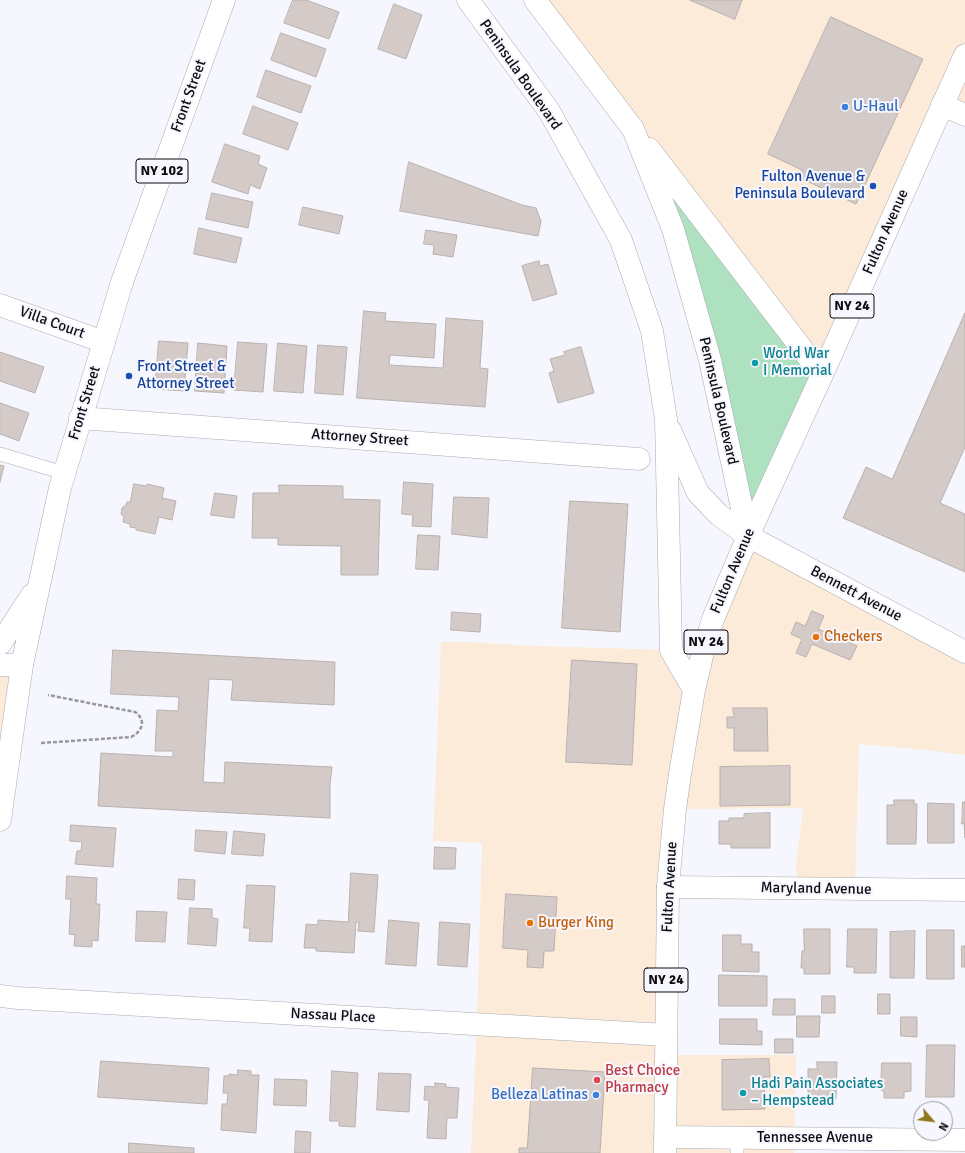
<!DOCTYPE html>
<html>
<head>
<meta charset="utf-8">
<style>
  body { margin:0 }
  #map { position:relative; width:965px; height:1153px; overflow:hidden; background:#f6f7fe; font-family:Signika,sans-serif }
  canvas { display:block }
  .north { position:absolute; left:913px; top:1101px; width:40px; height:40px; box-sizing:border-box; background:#f6f7fe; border:1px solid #99999f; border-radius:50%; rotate:118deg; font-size:11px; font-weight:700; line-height:16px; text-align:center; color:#0d0d10 }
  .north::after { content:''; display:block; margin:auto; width:14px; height:18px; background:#8e761b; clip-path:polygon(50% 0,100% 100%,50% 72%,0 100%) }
</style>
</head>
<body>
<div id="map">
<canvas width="965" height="1153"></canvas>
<div class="north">N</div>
</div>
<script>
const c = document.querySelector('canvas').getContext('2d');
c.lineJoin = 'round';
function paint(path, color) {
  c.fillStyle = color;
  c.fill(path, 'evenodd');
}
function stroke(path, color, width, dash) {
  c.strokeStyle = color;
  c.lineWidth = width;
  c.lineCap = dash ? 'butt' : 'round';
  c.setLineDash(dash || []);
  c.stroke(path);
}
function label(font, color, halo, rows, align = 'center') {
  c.font = font + ' Signika,sans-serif';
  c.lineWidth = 4;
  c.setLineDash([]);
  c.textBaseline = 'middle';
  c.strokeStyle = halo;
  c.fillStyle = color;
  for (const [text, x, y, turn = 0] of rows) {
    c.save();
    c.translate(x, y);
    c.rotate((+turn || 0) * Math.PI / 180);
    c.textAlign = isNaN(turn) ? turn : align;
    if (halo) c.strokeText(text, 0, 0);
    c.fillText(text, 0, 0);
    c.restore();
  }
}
paint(new Path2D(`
  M535,0H965V115L942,105L822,375Z
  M748,536L965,652V755L936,751L859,744L855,889L798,888L796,865L803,808L675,809L666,1055H796L794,1153H471L477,1024L482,843L433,841L441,642H467L535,646L671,650L694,689Z
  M0,665H22L0,810Z`), '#fcebd9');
paint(new Path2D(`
  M639,140L822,375L748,536Z`), '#ade1bf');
const building = new Path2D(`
  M293,0H306L339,12L329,39L284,23Z
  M690,0H742L735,19Z
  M394,4L422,15L406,59L378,49Z
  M831,17L923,59L856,204L798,177L802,170L768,154Z
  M281,33L326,49L316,77L271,60Z
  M266,70L311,86L301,113L257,97Z
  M253,106L298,123L288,150L243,134Z
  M225,144L260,156L258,164L267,168L260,189L250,185L248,194L212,182Z
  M409,162L522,205L536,208L541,221L538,236L400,211Z
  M212,193L253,202L248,228L206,219Z
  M303,207L343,216L339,234L299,225Z
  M199,228L242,238L236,263L194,254Z
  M426,230L457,235L453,257L433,254L434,245L424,244Z
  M539,261L540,266L548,264L557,294L533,301L522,266Z
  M364,311L386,313L385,321L436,324L434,358L390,355L389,365L443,368L446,318L483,321L480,368L488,369L485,407L357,398Z
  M965,313V447L940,503L965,514V572L843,518L866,467L892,479Z
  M159,341L188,343L184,391L155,389Z
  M238,342L267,344L263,392L234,390Z
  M198,343L227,346L224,393L195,391Z
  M278,343L307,346L303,393L274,391Z
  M318,345L347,347L343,395L315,393Z
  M581,347L594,393L558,403L549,373L554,371L550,359L565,355L564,352Z
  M0,352L44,367L35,393L0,381Z
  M0,403L29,413L19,441L0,434Z
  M0,465L4,466L0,482Z
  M404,482L433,484L431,527L412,526L413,515L402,514Z
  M134,484L146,486L147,484L164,488L162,498L176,501L172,520L159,517L155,534L136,530V528L130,527V524L123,522L124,517L121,514L122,508L126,505L127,502H130Z
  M279,485L343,486V499L380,500L378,575H341V546L278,545V538H252L253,493H279Z
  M215,493L237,496L234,518L211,515Z
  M454,497L489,498L487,538L452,534Z
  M570,501L628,504L620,632L562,628Z
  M418,535L440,536L438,570L416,569Z
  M812,611L824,616L818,629L857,646L850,660L812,644L806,657L796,653L802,639L791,634L796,622L805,626Z
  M452,612L481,614L480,632L451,630Z
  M113,650L335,662L334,705L231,700L233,680L209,679L203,782L224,783L225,762L332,767L330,784V818L98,806L101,753L173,757V751H155L157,710L178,711L179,697L111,694Z
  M572,660L637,664L632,765L566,762Z
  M733,708H767L768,751H734V728H727V717H734Z
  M790,766V805L720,806V767Z
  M894,800H914V804H917L916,844H887V805H894Z
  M963,802H965V838L964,823L962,824Z
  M928,803L954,804V843H928Z
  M770,813V848H731V844H719V821H729V818H744V814Z
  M71,825L116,828L113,867L75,864L77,851H81L82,842L70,841Z
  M196,830L227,832L225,854L195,851Z
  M234,831L265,834L263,856L232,854Z
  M435,847L456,848L455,869H434Z
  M351,873L378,875L374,932L358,931L359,922H356L354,953L316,951V948H304L306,924L318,925V920L348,922Z
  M67,876L97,878L96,904H100L98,941L92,940V947L74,946L75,935L69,934L71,899H66Z
  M179,879L195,880L194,900L178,899Z
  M247,885L275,886L272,942L249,941L250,928H244Z
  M506,894L557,897L554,951H544L543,968L527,967L528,950L503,948Z
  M190,908L212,909V918L218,919L216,946L188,944Z
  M137,911L167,912L165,942L136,941Z
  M389,920L419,923L416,966L386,964Z
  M440,922L470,924L467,967L438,965Z
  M804,929H830V974H804V968H801L802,951H804Z
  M848,929H877L876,973H854V967H847Z
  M927,930H954V979H927Z
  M915,931L914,978H890V932Z
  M723,935H741V944H752V952H759V972L723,971Z
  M962,946H965V967H962Z
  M719,975L767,976V1006H719Z
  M878,994H890V1014H878Z
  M822,996H835V1013H822Z
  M774,999H795V1015H773Z
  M797,1016H820L819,1037H797Z
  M901,1017H917V1037L901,1036Z
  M720,1019H757V1031H762V1045L720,1044Z
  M775,1039H793V1053H775Z
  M927,1045H955L954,1097H926Z
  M769,1059L770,1077H764L765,1109L722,1110V1060Z
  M101,1061L209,1068L207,1104L98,1097Z
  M817,1062H837L836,1099L808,1098V1069H817Z
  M882,1063H911V1091L904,1092V1098H884V1091L881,1090Z
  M533,1068L605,1072L600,1153H519V1148H527Z
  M238,1070L251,1071V1075H259L256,1133L221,1130L222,1104H227L228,1093H223L224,1076H229V1074L237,1075Z
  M332,1071L358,1073L355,1127L339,1126V1121H330Z
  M379,1073L411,1074L409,1112L377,1110Z
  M275,1079L307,1080L306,1106L274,1105Z
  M435,1083L446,1084V1087L459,1088L457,1118H447L446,1139L427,1138L429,1100H424L425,1086L435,1087Z
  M296,1131L311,1132L310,1153H295Z
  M129,1143L194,1148V1153H129Z`);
paint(building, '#d4cbc8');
stroke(building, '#b9b1ae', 1);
const lane = new Path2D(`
  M0,454L64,473
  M737,1138V1153`);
const street = new Path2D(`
  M942,105L965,115
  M0,305L104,342
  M80,418L639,459
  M668,887L965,890
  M0,996L18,998L666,1035
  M665,1137L965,1140`);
const secondary = new Path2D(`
  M748,536L965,652
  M0,665H22`);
const primary = new Path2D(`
  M468,0L549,111L621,240L652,331L666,419L671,650L694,690
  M535,0L633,129L673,229L710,360L748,536
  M649,149L822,375
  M670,430L698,493L719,515L748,536
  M0,644L32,595
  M0,820L22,665L60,488L122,282L224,0
  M665,1153L668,887L675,809L680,774L694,690L703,652L713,619L748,536L822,375L965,55`);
stroke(lane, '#aaabb3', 14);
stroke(street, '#aaabb3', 23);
stroke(secondary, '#aaabb3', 23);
stroke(primary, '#aaabb3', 23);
stroke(new Path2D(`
  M41,743L131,737C142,732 147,720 135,712L48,695`), '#97989d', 2.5, [4, 2]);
stroke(lane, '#fff', 13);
stroke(street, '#fff', 22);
stroke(secondary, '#fff', 22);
stroke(primary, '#fff', 22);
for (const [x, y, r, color] of [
  [845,107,4,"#3f7fe0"],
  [873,186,4,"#1a4fb4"],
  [755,363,4,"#0f9aa8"],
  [129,376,4,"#1a4fb4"],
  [816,637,4,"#e8710a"],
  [530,923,4,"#e8710a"],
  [597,1080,4,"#e0444e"],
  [743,1093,4,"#0f9aa8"],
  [596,1095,4,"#3f7fe0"]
]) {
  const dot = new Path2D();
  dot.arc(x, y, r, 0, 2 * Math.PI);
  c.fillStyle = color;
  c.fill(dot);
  stroke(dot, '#f6f7fe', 1.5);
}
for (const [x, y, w] of [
  [162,171,52],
  [852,306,44],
  [706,642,44],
  [666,980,44]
]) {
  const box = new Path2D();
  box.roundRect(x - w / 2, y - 12, w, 24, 3);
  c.fillStyle = '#f6f7fe';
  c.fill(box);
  stroke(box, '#0d0d10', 1);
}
label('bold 14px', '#0d0d10', null, [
  ["NY 102",162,171],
  ["NY 24",852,306],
  ["NY 24",706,642],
  ["NY 24",666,980]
]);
label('15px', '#0d0d10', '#f6f7fe', [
  ["Peninsula Boulevard",520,75,55],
  ["Front Street",189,96,-70],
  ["Fulton Avenue",886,232,-66],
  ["Villa Court",52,323,20],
  ["Peninsula Boulevard",718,401,77],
  ["Front Street",85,403,-73],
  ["Attorney Street",360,438,4],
  ["Fulton Avenue",733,571,-67],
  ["Bennett Avenue",856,594,28],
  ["Fulton Avenue",670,887,-87],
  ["Maryland Avenue",816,889,1],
  ["Nassau Place",333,1016,3],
  ["Tennessee Avenue",815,1138]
]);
label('15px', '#366cbe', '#f6f7fe', [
  ["U-Haul",853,107],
  ["Belleza Latinas",588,1095,"right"]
], 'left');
label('15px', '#164399', '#f6f7fe', [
  ["Fulton Avenue &",865,177],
  ["Peninsula Boulevard",865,194],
  ["Front Street &",137,367,"left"],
  ["Attorney Street",137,384,"left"]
], 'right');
label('15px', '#0d838f', '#f6f7fe', [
  ["World War",763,354],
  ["I Memorial",763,371],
  ["Hadi Pain Associates",751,1084],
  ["– Hempstead",751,1101]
], 'left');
label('15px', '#c56008', '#f6f7fe', [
  ["Checkers",824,637],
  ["Burger King",538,923]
], 'left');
label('15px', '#be3a42', '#f6f7fe', [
  ["Best Choice",605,1071],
  ["Pharmacy",605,1088]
], 'left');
</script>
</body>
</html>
